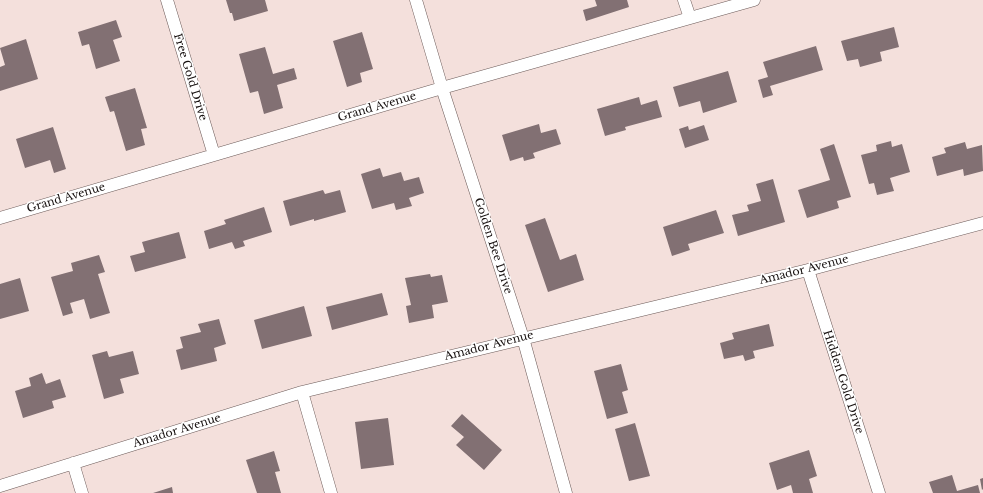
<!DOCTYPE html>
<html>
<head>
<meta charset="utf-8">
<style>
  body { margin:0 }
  canvas { display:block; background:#f4e0dc }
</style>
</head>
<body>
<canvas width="983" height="493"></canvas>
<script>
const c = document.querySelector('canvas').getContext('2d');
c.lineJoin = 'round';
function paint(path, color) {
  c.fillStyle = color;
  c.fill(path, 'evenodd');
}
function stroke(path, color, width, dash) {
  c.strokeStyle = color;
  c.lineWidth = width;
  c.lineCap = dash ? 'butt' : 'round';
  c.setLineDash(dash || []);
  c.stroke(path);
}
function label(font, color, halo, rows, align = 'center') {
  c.font = font + ' "Libre Baskerville",serif';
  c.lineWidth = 3;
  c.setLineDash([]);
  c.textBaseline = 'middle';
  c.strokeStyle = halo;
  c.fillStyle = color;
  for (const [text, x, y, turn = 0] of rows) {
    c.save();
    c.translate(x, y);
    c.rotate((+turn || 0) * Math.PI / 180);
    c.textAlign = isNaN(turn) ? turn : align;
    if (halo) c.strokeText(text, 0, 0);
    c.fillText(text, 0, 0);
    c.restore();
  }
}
paint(new Path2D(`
  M226,0H265L268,11L234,21L232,13H230Z
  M595,0H627L629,7L586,21L583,10L597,6Z
  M116,20L122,37L113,40L120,61L96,69L89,44L82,46L78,32Z
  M894,27L899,47L880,52L882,61L860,67L858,59L847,61L841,41Z
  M362,32L373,69L360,73L362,82L347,87L333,41Z
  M26,39L38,79L0,91V67L5,65L0,48Z
  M816,46L823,70L770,86L773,95L763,98L758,80L768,77L763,62Z
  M265,47L273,74L294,68L297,79L277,85L283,108L264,114L258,91L250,93L239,54Z
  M728,71L737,102L703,113L700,101L679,107L673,87Z
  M135,88L147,128L141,129L145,145L126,151L114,111L110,112L105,97Z
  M639,97L641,105L657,100L662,117L625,127L626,130L605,136L597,109Z
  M539,124L541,133L556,129L561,144L533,153L535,158L524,161L523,157L510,161L502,135Z
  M704,125L709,140L685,148L679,129L688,126L689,130Z
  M53,127L66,169L54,173L50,160L25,168L16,139Z
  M891,141L892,147L902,144L910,172L890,178L894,191L877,195L874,183L869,184L861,155L877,151L876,145Z
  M965,142L967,149L982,145L983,171L964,176L963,169L937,176L932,157L946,153L944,148Z
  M834,144L851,197L837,201L839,208L807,218L798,190L830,180L820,149Z
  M380,168L383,177L401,172L404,181L419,177L424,193L409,198L412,206L396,210L394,203L372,209L361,174Z
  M773,179L785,222L738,236L732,215L749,211L747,205L761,201L756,184Z
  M323,190L325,194L340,190L346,212L314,221V219L290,226L283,201Z
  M264,207L272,232L243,241L245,246L235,249L232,242L209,249L204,231L226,224L224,220Z
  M716,210L724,233L688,244L690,250L672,256L663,227Z
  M545,218L560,260L576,254L584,280L548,292L525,225Z
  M179,232L186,258L135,272L130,256L145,252L142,242Z
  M99,255L105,272L98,274L110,313L90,319L84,299L70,303L73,313L63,316L51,277L73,271L71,263Z
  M430,274L431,277L442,275L448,302L432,305L434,318L409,323L406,306L411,305L405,278Z
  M20,278L29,311L0,319V284Z
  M382,293L388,315L332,330L326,307Z
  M304,306L312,336L262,349L254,320Z
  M219,319L226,344L214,348L217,361L181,370L176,350L183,348L180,337L201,332L198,324Z
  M769,324L774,346L753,351L755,358L745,361L743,355L724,359L720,343L734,339L732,333Z
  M107,351L109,357L133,351L139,374L120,379L124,393L104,399L92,355Z
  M621,364L628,390L622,392L628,413L607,419L594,371Z
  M42,373L46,384L60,379L66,397L52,401L54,408L23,418L15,391L31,386L29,378Z
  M462,414L502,450L484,470L456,445L464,437L451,426Z
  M388,418L394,465L361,469L355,422Z
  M635,423L650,476L629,481L615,429Z
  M809,450L817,476L809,479L813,493H793L791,485L777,490L769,463Z
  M274,451L280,471L275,472L281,493H257L246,460Z
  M952,475L957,491L978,485L980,493H933L929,482Z
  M983,478V489L982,490L980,479Z
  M172,487L173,493H153Z`), '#827073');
const minor = new Path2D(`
  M167,0L214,155
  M416,0L442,88L523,338L566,493
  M684,0L690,18
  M0,218L442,88L754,0
  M808,270L879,493
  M302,392L331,493
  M73,463L82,493
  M0,486L302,392L808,270L983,223`);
stroke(minor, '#6d5c5a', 13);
stroke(minor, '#fff', 12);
label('11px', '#171110', '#fff', [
  ["Free Gold Drive",190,77,73],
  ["Grand Avenue",377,107,-16],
  ["Grand Avenue",66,198,-16],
  ["Golden Bee Drive",493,246,72],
  ["Amador Avenue",804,270,-14],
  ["Amador Avenue",489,346,-14],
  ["Hidden Gold Drive",843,382,72],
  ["Amador Avenue",177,431,-17]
]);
</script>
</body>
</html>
